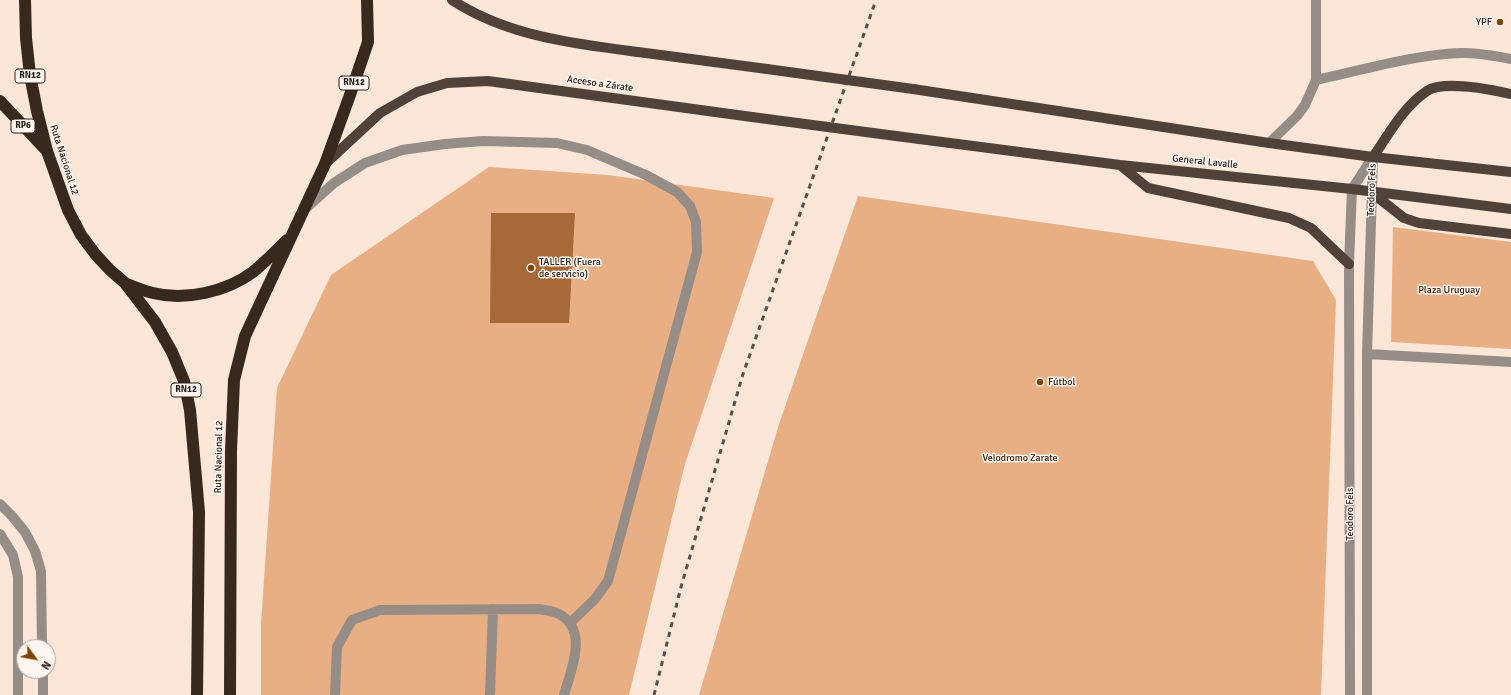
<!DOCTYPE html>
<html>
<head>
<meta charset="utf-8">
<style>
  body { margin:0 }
  #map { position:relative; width:1511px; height:695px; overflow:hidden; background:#fbe6d8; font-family:Signika,sans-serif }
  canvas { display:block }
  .north { position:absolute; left:16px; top:639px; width:40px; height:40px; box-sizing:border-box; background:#fff6f0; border:1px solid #a9a19b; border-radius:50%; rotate:122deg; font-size:11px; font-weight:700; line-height:16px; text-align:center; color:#28211b }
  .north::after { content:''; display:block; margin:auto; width:14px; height:18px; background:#814303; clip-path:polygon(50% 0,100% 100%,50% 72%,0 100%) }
</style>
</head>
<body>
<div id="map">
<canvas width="1511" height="695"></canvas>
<div class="north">N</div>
</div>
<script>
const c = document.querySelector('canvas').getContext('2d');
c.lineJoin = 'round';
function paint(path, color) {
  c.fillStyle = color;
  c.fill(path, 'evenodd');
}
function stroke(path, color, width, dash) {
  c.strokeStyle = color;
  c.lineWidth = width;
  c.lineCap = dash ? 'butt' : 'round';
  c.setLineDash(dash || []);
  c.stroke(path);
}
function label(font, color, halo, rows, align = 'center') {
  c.font = font + ' Signika,sans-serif';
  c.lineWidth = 3;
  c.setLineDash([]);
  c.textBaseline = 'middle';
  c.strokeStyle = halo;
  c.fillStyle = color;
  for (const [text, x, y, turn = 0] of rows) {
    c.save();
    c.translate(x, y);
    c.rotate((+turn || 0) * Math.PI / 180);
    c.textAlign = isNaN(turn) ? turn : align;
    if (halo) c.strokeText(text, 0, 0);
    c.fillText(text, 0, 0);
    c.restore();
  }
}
paint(new Path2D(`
  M489,167L608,175L774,198L685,464L629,695H261V624L277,388L331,275Z
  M858,196L1313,261L1336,300L1321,695H699L779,424Z
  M1393,227L1511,242V349L1391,342Z`), '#e8af85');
paint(new Path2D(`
  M491,213H575L569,323H490Z`), '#a86938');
stroke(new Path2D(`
  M1316,80C1363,70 1412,55 1460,53C1477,52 1494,56 1511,59
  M1269,143L1297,116L1305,105L1316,80V0
  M305,209L334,183L365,163L402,150L445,144L483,141L557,143L587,150L646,175L677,192L690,206L696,222L697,252L608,581L595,599L570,623
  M1367,354L1511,362
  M0,504L12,516L25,532L35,551L41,571L42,647
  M0,534L13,555L18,577V695
  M43,671V695
  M335,695L337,647L352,620L380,610L539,609C544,610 552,611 557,613C590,628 571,670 564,695
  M490,695L493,609
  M1350,695L1349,264L1352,189L1373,157
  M1367,695V354L1373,157`), '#968d87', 10);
stroke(new Path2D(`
  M452,0C507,36 574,44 638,52C681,58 724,63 767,69
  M913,89L1269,143L1373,157L1511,172
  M896,136L1120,165L1352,189L1511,209
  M1373,157C1389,134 1403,107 1427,91C1443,80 1493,90 1511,94
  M325,164L380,113L417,92L447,83L488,81L752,117
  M1120,165L1148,188L1289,218L1311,228L1349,264
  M1371,192L1404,218L1419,223L1511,234`), '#504238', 10);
stroke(new Path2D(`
  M25,0L26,38L30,75L37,111L47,151L68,210L81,235L96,255L110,270L125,283L155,322L172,352L184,381L190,410L199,512L197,695
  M0,101L46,150
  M127,284C135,287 144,291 153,293C185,301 226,292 253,272C265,262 276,251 287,240
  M230,695L231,451L234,380L245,336L325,164L350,95L368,42L367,0`), '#38291e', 12);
stroke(new Path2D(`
  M654,695L681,587L743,374L876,0`), '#594f47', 3, [5, 5]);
stroke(new Path2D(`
  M767,69L913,89
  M752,117L896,136`), '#504238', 10);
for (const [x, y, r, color] of [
  [1500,22,4,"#814303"],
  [531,268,4,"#814303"],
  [1040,382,4,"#814303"]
]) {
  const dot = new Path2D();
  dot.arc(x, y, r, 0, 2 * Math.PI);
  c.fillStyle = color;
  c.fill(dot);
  stroke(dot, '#fff6f0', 1.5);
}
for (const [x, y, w] of [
  [30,76,30],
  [354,83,30],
  [23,126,24],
  [186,390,30]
]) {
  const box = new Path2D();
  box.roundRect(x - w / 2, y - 7, w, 14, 3);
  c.fillStyle = '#fff6f0';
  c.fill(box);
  stroke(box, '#28211b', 1);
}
label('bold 9px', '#28211b', null, [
  ["RN12",30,76],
  ["RN12",354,83],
  ["RP6",23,126],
  ["RN12",186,390]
]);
label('10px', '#28211b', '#fff6f0', [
  ["YPF",1492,22,"right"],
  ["TALLER (Fuera",539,262],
  ["de servicio)",539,274],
  ["Fútbol",1048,382]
], 'left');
label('10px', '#28211b', '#fff6f0', [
  ["Acceso a Zárate",600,84,8],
  ["Ruta Nacional 12",64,160,72],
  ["General Lavalle",1205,162,6],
  ["Teodoro Fels",1372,190,-88],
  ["Ruta Nacional 12",219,457,-89],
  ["Teodoro Fels",1350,514,-90]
]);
label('10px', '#3d220c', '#fff6f0', [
  ["Plaza Uruguay",1449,290],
  ["Velodromo Zarate",1020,458]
]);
</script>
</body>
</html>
